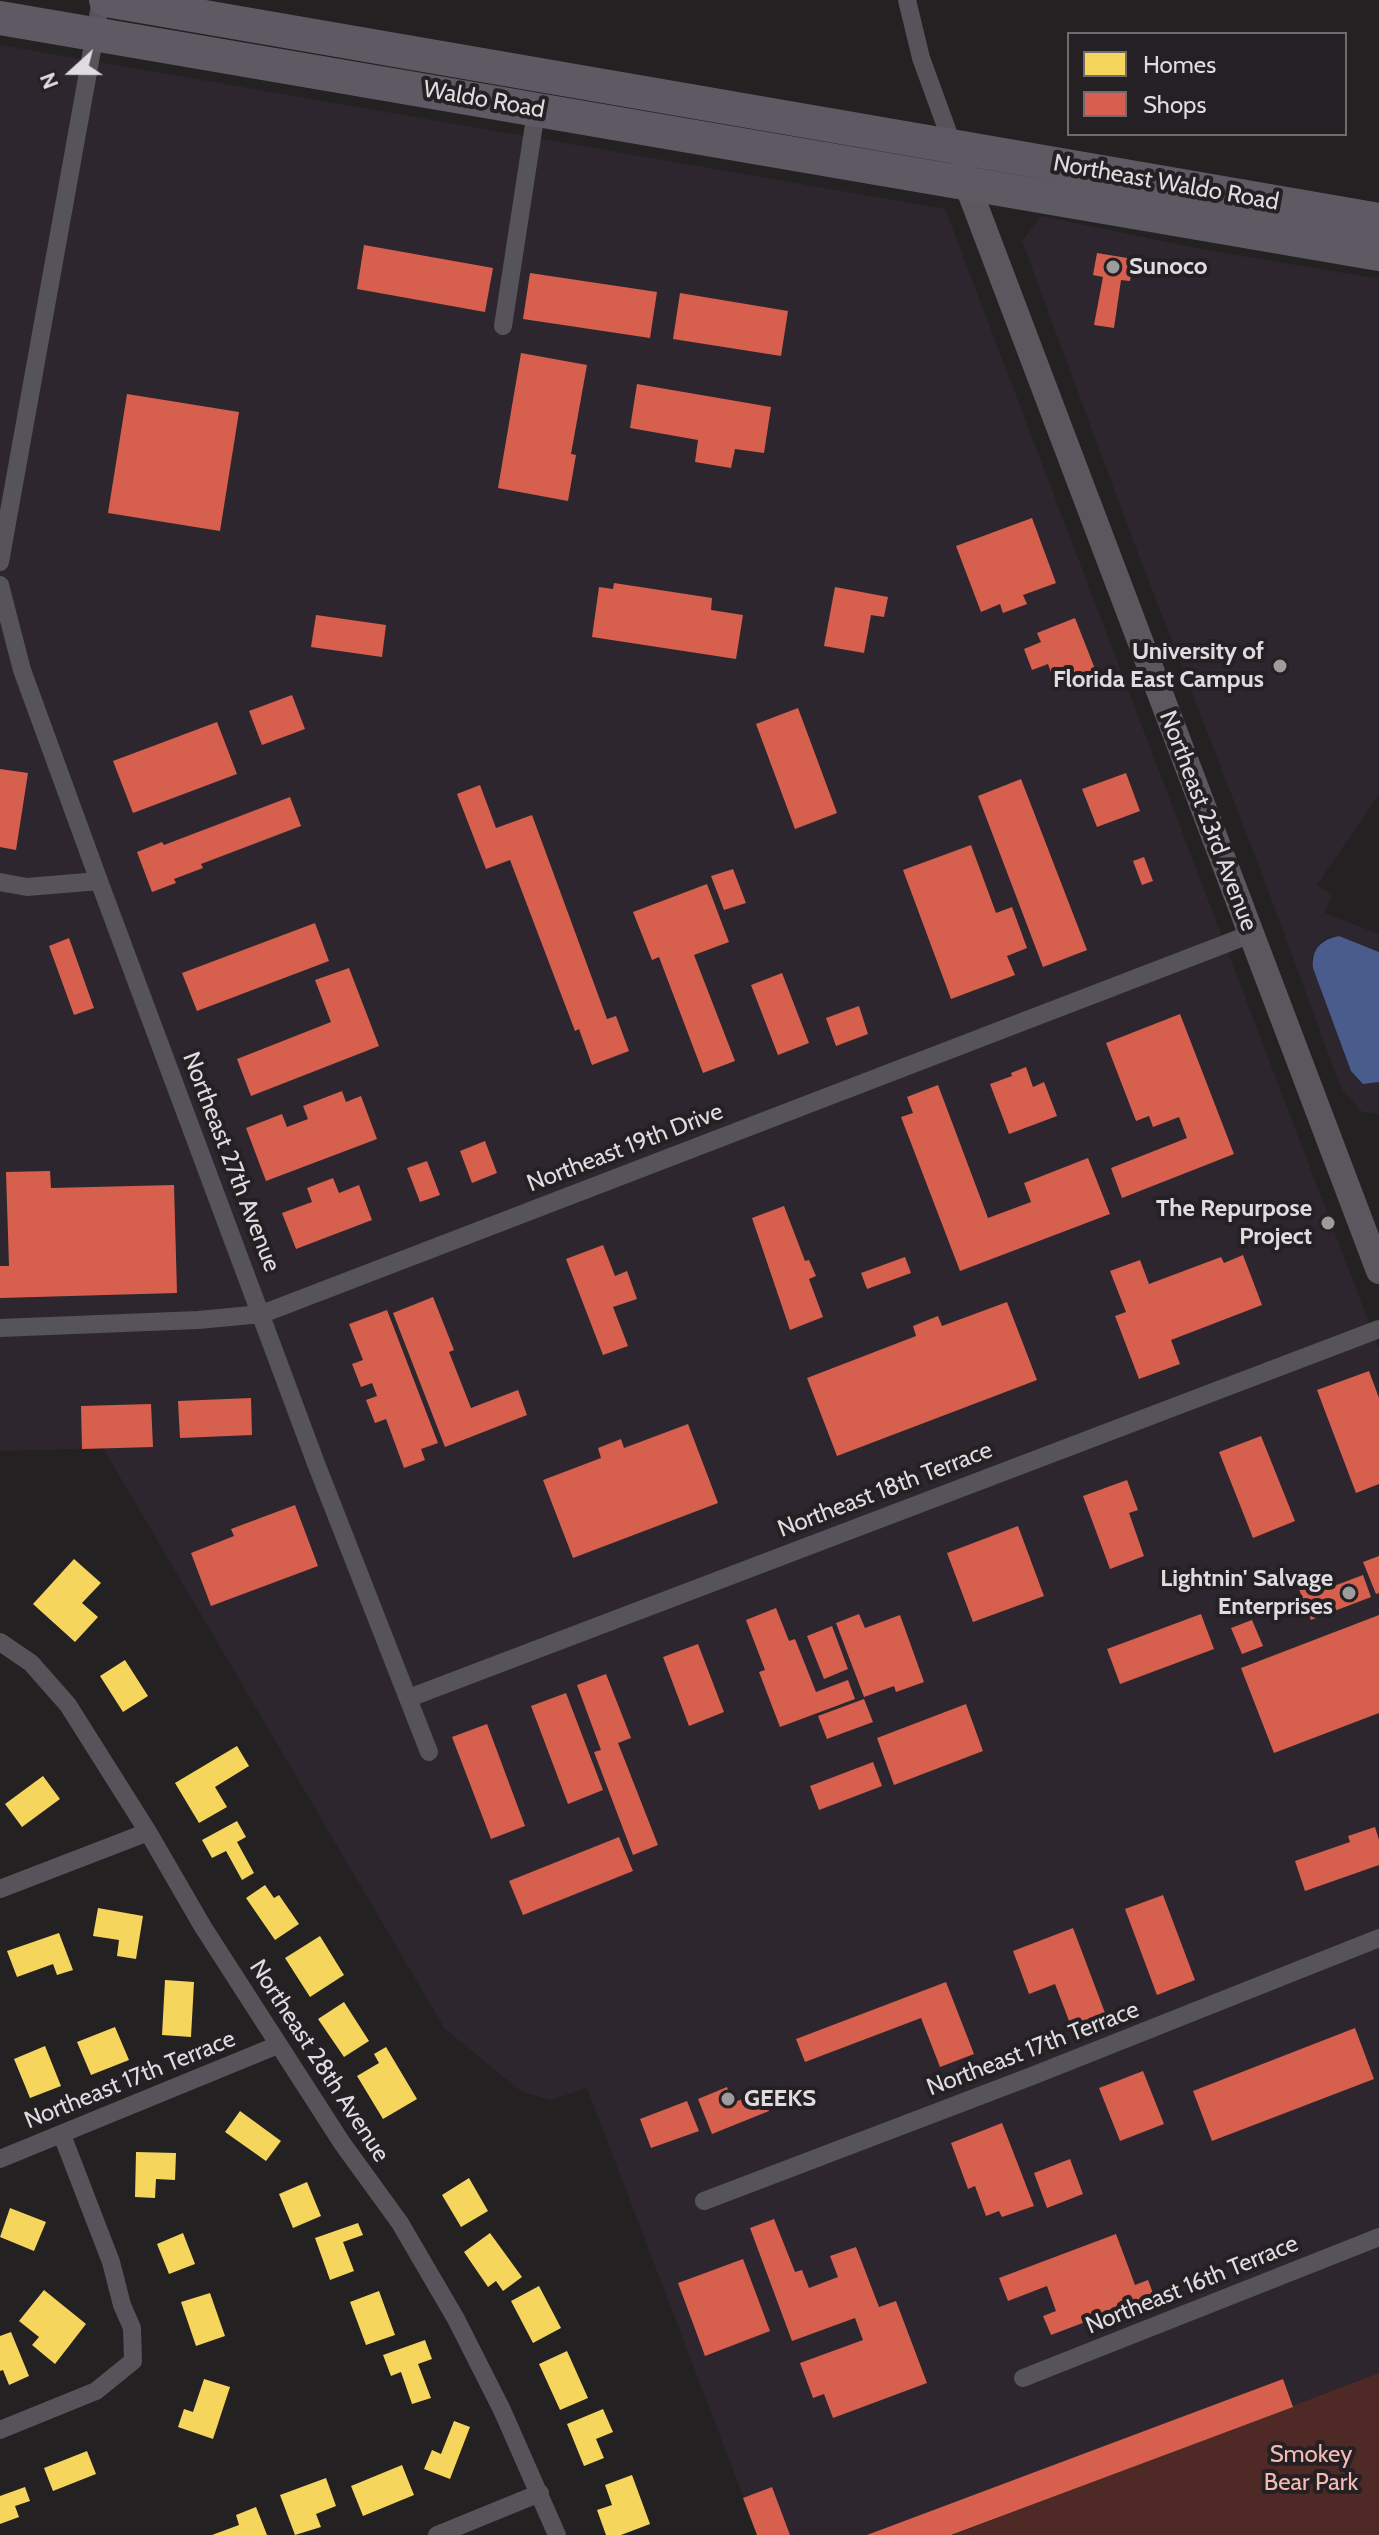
<!DOCTYPE html>
<html>
<head>
<meta charset="utf-8">
<style>
  body { margin:0 }
  #map { position:relative; width:1379px; height:2535px; overflow:hidden; background:#242123; font-family:Cabin,sans-serif }
  canvas { display:block }
  .legend { position:absolute; left:1067px; top:32px; width:280px; height:104px; box-sizing:border-box; background:#252024; border:2px solid #6f6b6f; margin:0; padding:10px 14px; list-style:none; font-size:24px; color:#dfdcdf }
  .legend li { display:flex; align-items:center; gap:16px; height:40px }
  .legend b { width:40px; border:2px solid #6f6b6f }
  .north { position:absolute; left:32px; top:32px; width:80px; height:80px; -webkit-text-stroke:6px #252024; paint-order:stroke; rotate:249deg; font-size:22px; font-weight:700; line-height:32px; text-align:center; color:#dfdcdf }
  .north::after { content:''; display:block; margin:auto; width:28px; height:36px; background:#dfdcdf; clip-path:polygon(50% 0,100% 100%,50% 72%,0 100%) }
</style>
</head>
<body>
<div id="map">
<canvas width="1379" height="2535"></canvas>
<ul class="legend">
<li><b style="height:22px;background:#f6d55c"></b>Homes</li>
<li><b style="height:22px;background:#d6604d"></b>Shops</li>
</ul>
<div class="north">N</div>
</div>
<script>
const c = document.querySelector('canvas').getContext('2d');
c.lineJoin = 'round';
function paint(path, color) {
  c.fillStyle = color;
  c.fill(path, 'evenodd');
}
function stroke(path, color, width, dash) {
  c.strokeStyle = color;
  c.lineWidth = width;
  c.lineCap = dash ? 'butt' : 'round';
  c.setLineDash(dash || []);
  c.stroke(path);
}
function label(font, color, halo, rows, align = 'center') {
  c.font = font + ' Cabin,sans-serif';
  c.lineWidth = 8;
  c.setLineDash([]);
  c.textBaseline = 'middle';
  c.strokeStyle = halo;
  c.fillStyle = color;
  for (const [text, x, y, turn = 0] of rows) {
    c.save();
    c.translate(x, y);
    c.rotate((+turn || 0) * Math.PI / 180);
    c.textAlign = isNaN(turn) ? turn : align;
    if (halo) c.strokeText(text, 0, 0);
    c.fillText(text, 0, 0);
    c.restore();
  }
}
paint(new Path2D(`
  M0,45L945,209L1379,1349V2373L953,2535H758L587,2088L551,2100L522,2092L445,2029L103,1448L0,1451Z
  M1042,216L1195,248L1379,279V794L1317,885L1332,895L1325,913L1379,934V952L1339,936L1327,938L1321,942L1312,959L1351,1071L1375,1083L1379,1082V1114L1362,1112L1341,1088L1267,887L1133,540L1022,241Z`), '#2e262e');
paint(new Path2D(`
  M1379,2373V2535H953Z`), '#4e2926');
paint(new Path2D(`
  M1339,936L1379,952V1082L1363,1084L1351,1071L1313,968C1311,949 1322,939 1339,936Z`), '#4a5c8c');
paint(new Path2D(`
  M74,1559L101,1583L82,1603L98,1617L75,1642L33,1604Z
  M125,1660L148,1696L123,1712L100,1676Z
  M237,1746L249,1766L215,1787L227,1807L199,1823L175,1783Z
  M43,1776L60,1799L22,1827L5,1804Z
  M237,1821L246,1837L237,1842L254,1873L242,1880L226,1851L212,1858L202,1840Z
  M265,1885L274,1898L279,1895L299,1924L275,1940L246,1898Z
  M98,1908L143,1916L136,1959L117,1956L119,1940L93,1936Z
  M59,1933L73,1970L57,1975L53,1964L17,1977L7,1951Z
  M320,1936L344,1975L310,1997L285,1958Z
  M165,1980L194,1982L191,2037L162,2035Z
  M344,2002L369,2041L344,2057L318,2019Z
  M115,2027L129,2060L91,2075L77,2042Z
  M45,2046L61,2086L30,2098L14,2059Z
  M386,2047L417,2099L383,2119L357,2076L379,2063L374,2054Z
  M240,2111L281,2141L266,2161L225,2132Z
  M136,2152L176,2153L175,2180L156,2179L155,2198L135,2197Z
  M469,2178L488,2211L461,2227L442,2195Z
  M307,2182L321,2216L293,2228L279,2194Z
  M10,2208L46,2222L34,2251L0,2237Z
  M358,2223L363,2235L343,2242L354,2271L330,2280L315,2238Z
  M183,2233L195,2264L169,2274L157,2244Z
  M490,2233L522,2277L503,2291L496,2281L488,2287L464,2252Z
  M539,2286L561,2328L533,2343L511,2301Z
  M44,2290L86,2324L55,2364L32,2345L39,2337L19,2321Z
  M379,2291L395,2335L366,2345L350,2302Z
  M210,2293L225,2336L196,2346L181,2302Z
  M11,2332L29,2376L9,2385L3,2370L0,2371V2336Z
  M425,2340L432,2359L418,2364L431,2398L412,2404L401,2372L391,2376L383,2355Z
  M567,2351L588,2398L560,2410L539,2364Z
  M204,2379L230,2387L213,2439L178,2427L184,2409L193,2412Z
  M603,2409L613,2432L596,2439L604,2458L584,2466L567,2424Z
  M454,2421L470,2427L450,2479L424,2469L432,2450L441,2454Z
  M87,2451L96,2474L53,2491L44,2468Z
  M402,2465L414,2495L363,2516L351,2486Z
  M632,2475L650,2524L621,2535H606L597,2510L612,2505L605,2485Z
  M326,2478L336,2506L316,2514L321,2527L295,2535L280,2495Z
  M25,2487L30,2501L15,2506L19,2517L0,2524V2496Z
  M256,2507L267,2535H212L239,2525L236,2515Z`), '#f6d55c');
paint(new Path2D(`
  M364,245L493,268L485,312L357,289Z
  M1097,253L1133,259L1130,281L1121,280L1114,328L1094,325L1103,277L1093,275Z
  M530,273L657,292L650,338L523,319Z
  M680,293L788,311L781,356L673,339Z
  M521,353L587,365L571,454L576,455L568,501L498,488Z
  M637,384L771,407L764,453L735,449L731,468L695,462L698,440L630,428Z
  M127,394L239,412L220,531L108,513Z
  M1032,518L1056,583L1023,595L1027,604L1003,613L1000,604L981,612L956,546Z
  M614,583L712,598L711,610L743,615L736,659L592,637L599,587L613,589Z
  M835,587L888,597L884,617L871,615L864,653L824,646Z
  M316,615L386,625L382,657L311,647Z
  M1075,618L1095,669L1055,684L1048,664L1032,670L1024,649L1041,642L1037,633Z
  M292,695L305,729L262,745L249,711Z
  M798,708L837,813L795,829L756,724Z
  M217,722L237,774L133,813L113,761Z
  M0,769L28,773L16,850L0,847Z
  M1126,773L1140,811L1097,827L1082,789Z
  M1021,779L1087,950L1043,967L978,796Z
  M480,785L496,828L532,815L607,1019L616,1016L629,1051L592,1065L579,1029L575,1031L510,860L486,869L457,794Z
  M290,797L301,826L201,864L203,868L174,879L176,883L152,892L137,852L162,842L164,845Z
  M971,845L996,913L1012,907L1027,948L1007,956L1015,975L951,999L903,870Z
  M1144,857L1153,881L1142,885L1133,861Z
  M733,869L746,903L724,910L711,876Z
  M707,884L729,942L694,955L735,1061L703,1073L659,957L652,960L633,912Z
  M315,923L329,961L197,1011L182,973Z
  M69,938L94,1008L74,1015L49,946Z
  M349,968L379,1046L251,1096L237,1059L331,1022L315,980Z
  M782,973L809,1043L778,1055L751,985Z
  M859,1006L868,1034L836,1046L826,1018Z
  M1180,1014L1234,1154L1122,1198L1111,1168L1187,1138L1179,1117L1153,1127L1149,1116L1136,1121L1106,1043Z
  M1026,1067L1033,1087L1044,1082L1057,1116L1009,1134L990,1084L1012,1076L1011,1073Z
  M938,1085L988,1218L1031,1202L1024,1183L1088,1158L1110,1214L960,1271L901,1117L913,1113L907,1097Z
  M342,1091L346,1102L361,1096L377,1139L266,1181L246,1128L282,1114L287,1127L308,1119L303,1106Z
  M485,1141L497,1173L472,1183L460,1151Z
  M427,1161L440,1195L420,1202L407,1168Z
  M50,1171L51,1188L174,1185L177,1293L0,1298V1266H9L6,1172Z
  M333,1178L339,1193L359,1185L372,1220L296,1249L282,1213L312,1202L307,1188Z
  M784,1206L805,1261L809,1260L816,1276L809,1279L823,1317L790,1330L752,1218Z
  M603,1245L615,1276L627,1271L637,1299L613,1307L628,1346L603,1355L566,1259Z
  M1243,1255L1262,1305L1171,1340L1180,1364L1139,1379L1115,1316L1126,1312L1110,1271L1140,1260L1149,1284L1221,1257L1224,1263Z
  M905,1257L911,1273L867,1289L861,1273Z
  M433,1297L454,1350L449,1352L471,1408L518,1390L527,1415L445,1447L393,1313Z
  M1007,1302L1037,1380L837,1456L807,1378L916,1336L913,1326L938,1316L942,1326Z
  M387,1310L438,1443L421,1449L425,1460L404,1468L386,1419L375,1423L366,1400L377,1396L372,1383L361,1387L352,1364L363,1360L349,1324Z
  M1369,1371L1379,1398V1484L1356,1493L1317,1390Z
  M251,1398L252,1435L180,1438L178,1401Z
  M151,1404L153,1447L82,1449L81,1406Z
  M688,1424L718,1503L573,1558L543,1480L601,1458L598,1448L621,1439L624,1448Z
  M1261,1436L1295,1521L1253,1538L1219,1452Z
  M1127,1480L1138,1510L1129,1513L1144,1556L1110,1569L1083,1496Z
  M295,1505L318,1566L211,1606L191,1553L234,1536L231,1529Z
  M1018,1526L1044,1596L973,1622L947,1553Z
  M1379,1556V1593L1376,1594L1363,1562Z
  M1363,1575L1371,1597L1311,1620L1299,1589L1323,1580L1326,1589Z
  M776,1608L789,1641L795,1639L816,1692L848,1680L855,1699L780,1727L759,1672L765,1670L746,1620Z
  M859,1614L865,1628L900,1615L924,1682L896,1692L894,1686L864,1697L836,1623Z
  M1201,1614L1214,1649L1120,1684L1107,1649Z
  M1379,1615V1713L1274,1753L1241,1668Z
  M1252,1620L1263,1646L1242,1654L1231,1628Z
  M832,1626L848,1669L824,1679L807,1636Z
  M698,1644L724,1712L689,1726L663,1657Z
  M606,1674L631,1738L618,1743L658,1845L633,1855L594,1752L601,1750L577,1685Z
  M566,1693L603,1790L568,1804L531,1706Z
  M864,1699L873,1722L827,1739L818,1716Z
  M966,1704L983,1751L894,1785L877,1738Z
  M487,1724L525,1826L491,1839L452,1737Z
  M873,1762L882,1786L819,1810L810,1786Z
  M1375,1827L1379,1840V1865L1305,1891L1295,1861L1350,1842L1348,1836Z
  M619,1837L633,1871L523,1915L509,1881Z
  M1163,1895L1195,1980L1157,1995L1125,1909Z
  M1073,1928L1105,2013L1071,2026L1055,1984L1029,1994L1013,1951Z
  M946,1982L974,2054L940,2067L921,2018L805,2062L796,2039Z
  M1355,2028L1374,2079L1212,2141L1193,2091Z
  M1143,2071L1164,2124L1120,2141L1099,2088Z
  M727,2087L732,2103L761,2092L769,2111L712,2134L698,2099Z
  M687,2101L699,2131L651,2148L640,2119Z
  M1002,2123L1034,2206L1002,2217L999,2211L986,2216L975,2186L968,2189L951,2143Z
  M1070,2159L1083,2194L1047,2208L1034,2173Z
  M774,2219L795,2272L802,2270L809,2288L838,2277L830,2256L856,2247L879,2307L896,2301L927,2383L833,2418L824,2394L813,2398L800,2363L863,2340L855,2318L792,2341L750,2228Z
  M1116,2234L1135,2285L1148,2280L1154,2296L1051,2335L1043,2316L1056,2311L1047,2286L1008,2301L999,2278Z
  M743,2259L770,2331L705,2356L678,2283Z
  M1283,2379L1293,2407L951,2535H867Z
  M772,2487L790,2535H757L743,2498Z`), '#d6604d');
stroke(new Path2D(`
  M907,0L921,58L953,146
  M503,326L537,105
  M0,562L101,0
  M0,585L22,670L99,881L317,1466L429,1752
  M0,882L27,887L99,881
  M0,1328L198,1320L262,1314L1251,934
  M0,1642L31,1663L68,1705L148,1832L203,1927L342,2143L400,2223L456,2319L502,2410L557,2535
  M409,1698L1379,1329
  M0,1889L148,1832
  M0,2159L278,2045
  M704,2201L1032,2076L1379,1938
  M1023,2378L1379,2237
  M0,2430L96,2391L133,2361L132,2328L122,2305L111,2262L62,2135
  M437,2535L540,2493`), '#56535b', 18);
stroke(new Path2D(`
  M962,171L1379,1271`), '#5a575f', 26);
stroke(new Path2D(`
  M106,0L1379,220
  M0,18L1379,254`), '#5e5a64', 34);
for (const [x, y, r, color] of [
  [1113,267,8,"#9e9b9d"],
  [1280,666,8,"#9e9b9d"],
  [1328,1223,8,"#9e9b9d"],
  [1349,1593,8,"#9e9b9d"],
  [728,2099,8,"#9e9b9d"]
]) {
  const dot = new Path2D();
  dot.arc(x, y, r, 0, 2 * Math.PI);
  c.fillStyle = color;
  c.fill(dot);
  stroke(dot, '#252024', 3);
}
label('24px', '#dfdcdf', '#252024', [
  ["Waldo Road",484,100,10],
  ["Northeast Waldo Road",1166,183,10],
  ["Northeast 23rd Avenue",1208,821,69],
  ["Northeast 19th Drive",625,1148,-21],
  ["Northeast 27th Avenue",231,1162,69],
  ["Northeast 18th Terrace",885,1490,-21],
  ["Northeast 17th Terrace",1033,2049,-21],
  ["Northeast 28th Avenue",319,2061,57],
  ["Northeast 17th Terrace",130,2080,-22],
  ["Northeast 16th Terrace",1192,2285,-22]
]);
label('bold 24px', '#dfdcdf', '#252024', [
  ["Sunoco",1129,267,"left"],
  ["University of",1264,652],
  ["Florida East Campus",1264,680],
  ["The Repurpose",1312,1209],
  ["Project",1312,1237],
  ["Lightnin' Salvage",1333,1579],
  ["Enterprises",1333,1607],
  ["GEEKS",744,2099,"left"]
], 'right');
label('24px', '#f5bab2', '#252024', [
  ["Smokey",1311,2455],
  ["Bear Park",1311,2483]
]);
</script>
</body>
</html>
